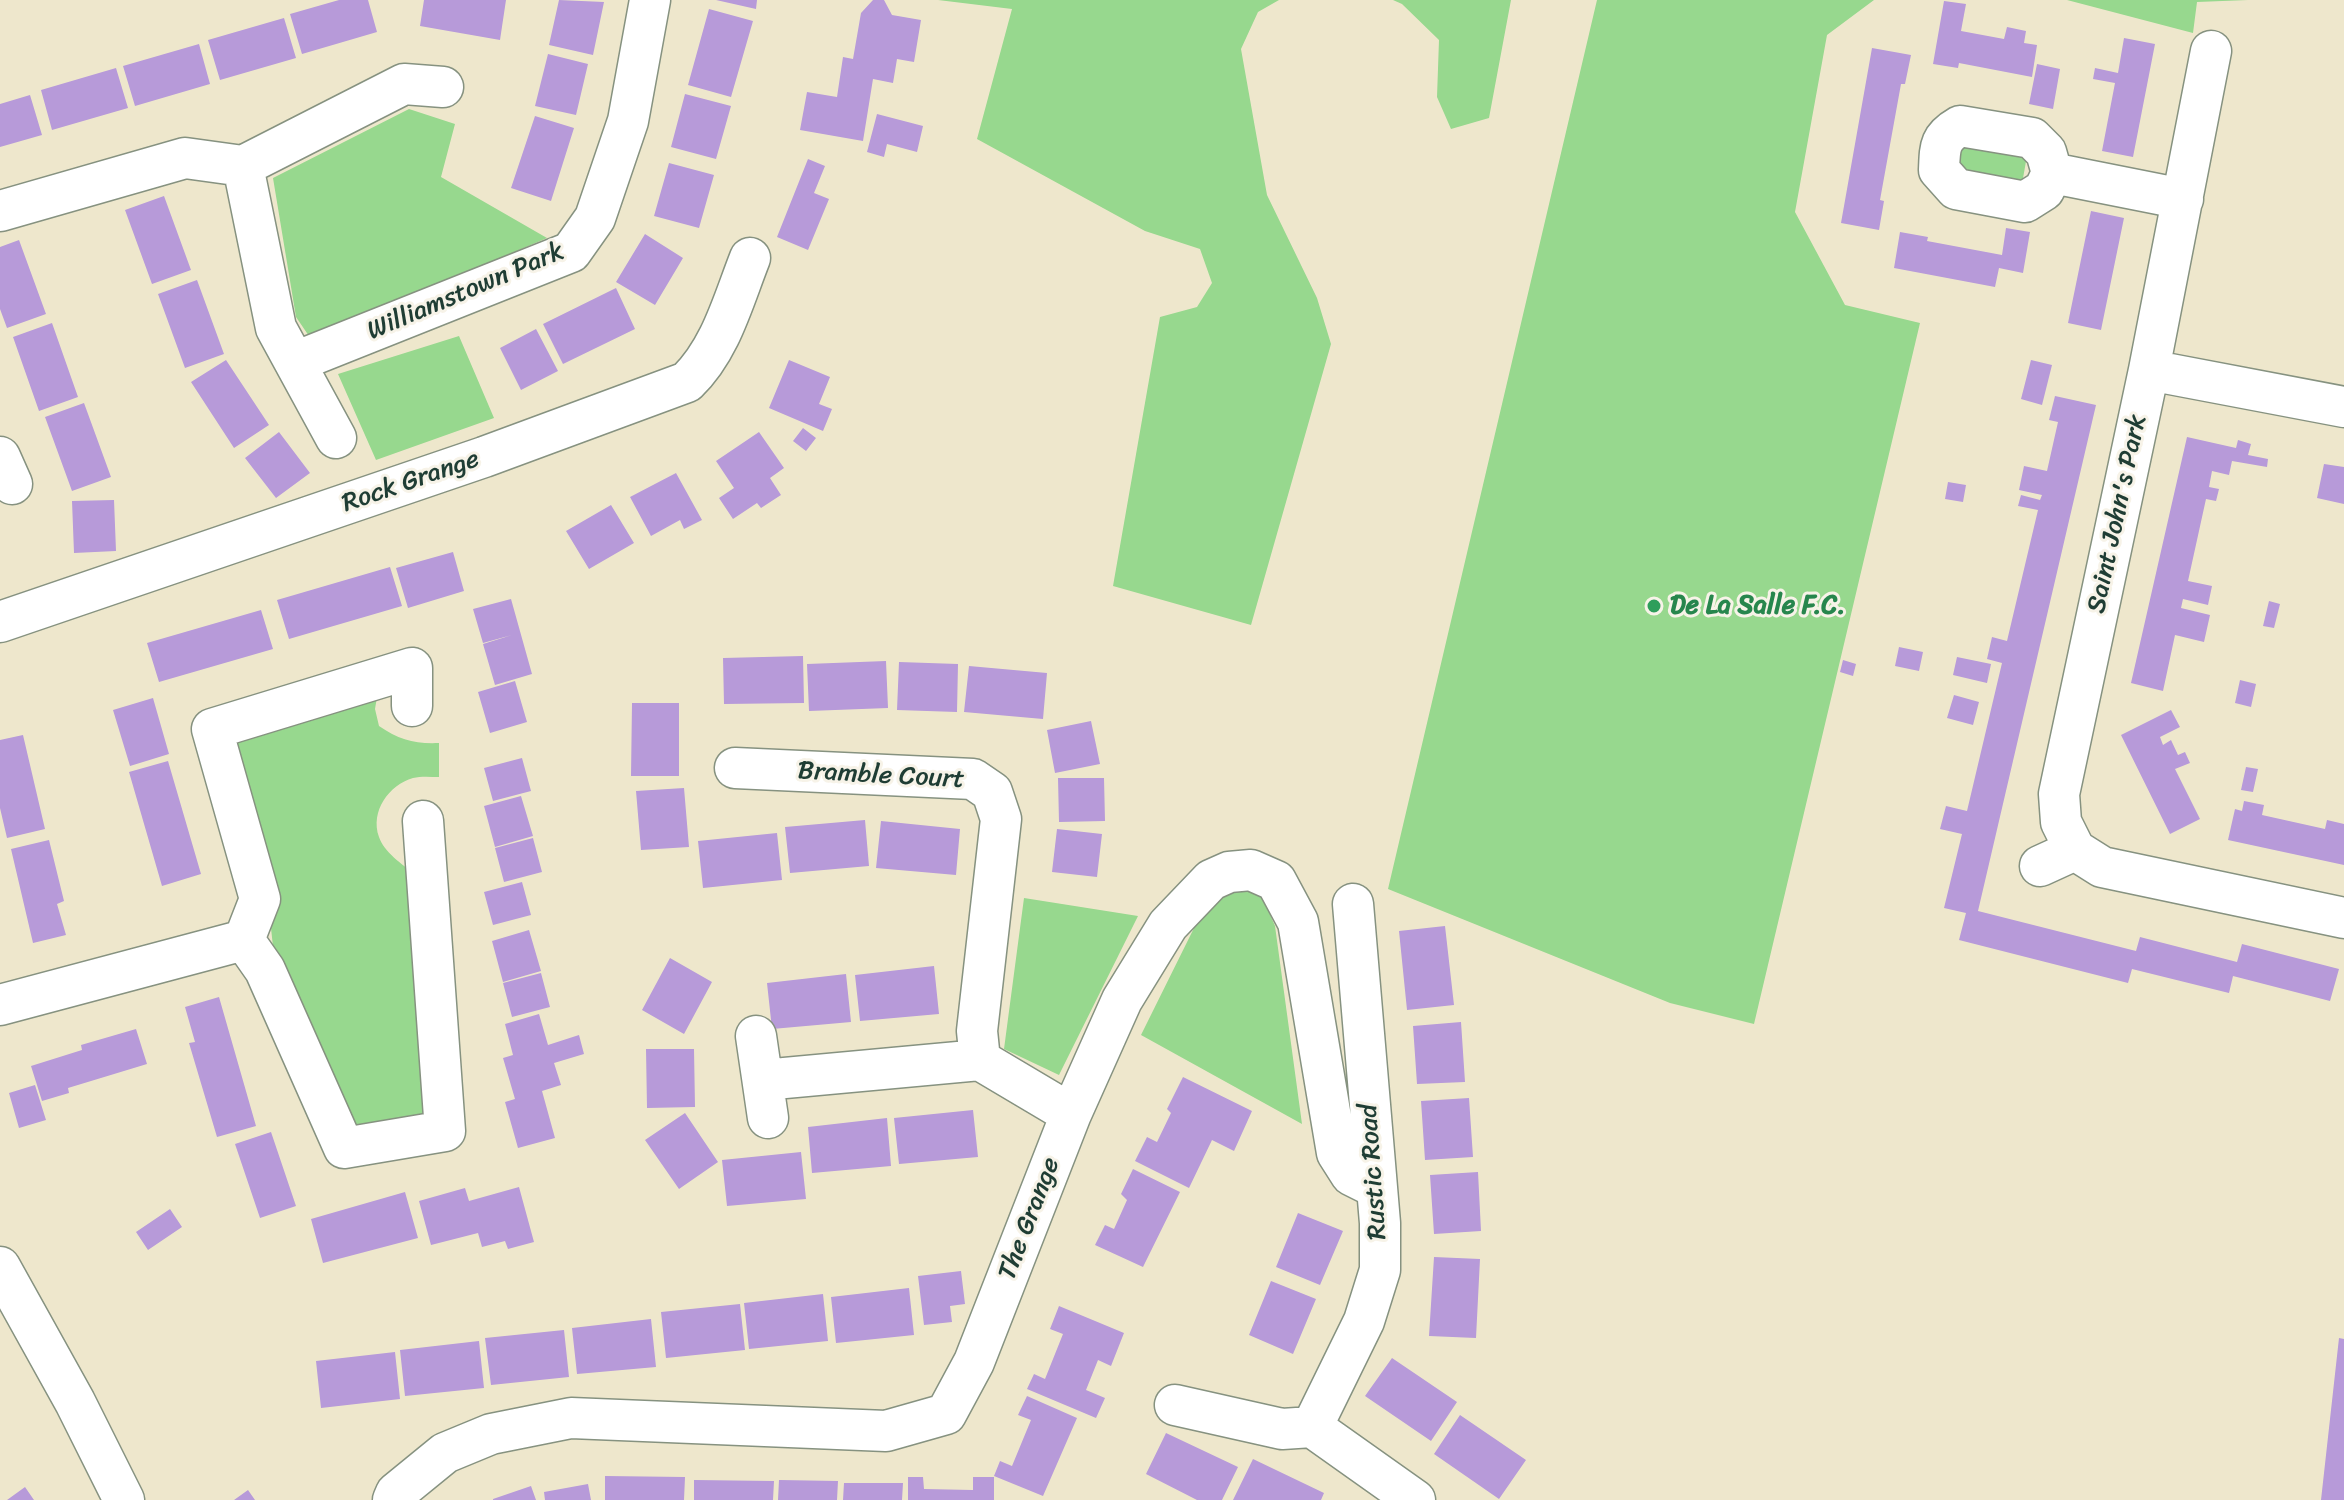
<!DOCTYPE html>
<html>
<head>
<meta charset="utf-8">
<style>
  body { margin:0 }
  canvas { display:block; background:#eee7cc }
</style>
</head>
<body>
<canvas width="2344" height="1500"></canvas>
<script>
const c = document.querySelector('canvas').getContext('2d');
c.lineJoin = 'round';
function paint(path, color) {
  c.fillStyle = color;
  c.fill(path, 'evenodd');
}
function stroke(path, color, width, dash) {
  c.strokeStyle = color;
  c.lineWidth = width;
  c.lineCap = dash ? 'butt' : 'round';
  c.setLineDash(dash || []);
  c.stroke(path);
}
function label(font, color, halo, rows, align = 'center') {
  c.font = font + ' Sriracha,sans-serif';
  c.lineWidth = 6;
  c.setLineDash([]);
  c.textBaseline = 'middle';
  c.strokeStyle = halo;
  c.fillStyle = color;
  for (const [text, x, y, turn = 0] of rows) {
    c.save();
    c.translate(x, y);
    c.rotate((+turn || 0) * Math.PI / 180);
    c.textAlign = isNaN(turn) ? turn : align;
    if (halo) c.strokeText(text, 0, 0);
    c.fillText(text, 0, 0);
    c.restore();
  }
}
paint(new Path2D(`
  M938,0H1279L1258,12L1241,49L1267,195L1317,298L1331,344L1251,625L1113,586L1160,317L1197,307L1212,283L1200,249L1145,231L977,139L1012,9Z
  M1393,0H1511L1489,118L1451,129L1437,97L1439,40L1402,4Z
  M1597,0H1874L1827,35L1795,212L1845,305L1920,323L1754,1024L1670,1003L1388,889Z
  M2067,0H2248L2197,2L2193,33Z
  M409,109L455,124L441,177L547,238L311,339L296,317L273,178Z
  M1960,140L2028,150L2022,184L1955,174Z
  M459,336L494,418L376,460L338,374Z
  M378,691L375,709L379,726C399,740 415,744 439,743V777C431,777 421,776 413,778C389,785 370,811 379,837C384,852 402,864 414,874L434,1102L423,1122L353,1134L274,956L271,928L273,899L233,740Z
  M1242,888L1262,896L1275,926L1302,1124L1141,1035L1196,924L1219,899Z
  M1024,898L1138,916L1059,1075L1004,1049Z`), '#97d88e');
paint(new Path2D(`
  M339,0H368L377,32L302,54L290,14Z
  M424,0H506L500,40L420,26Z
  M559,0L604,2L593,55L549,45Z
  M716,0H757L756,9Z
  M873,0H884L892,15L921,20L914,62L897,59L893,83L873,79L863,141L800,130L807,92L837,97L843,57L853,59L861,13Z
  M1944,1L1966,4L1961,31L2004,39L2007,27L2026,31L2024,43L2037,45L2032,77L1959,63L1958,68L1933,64Z
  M709,9L753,21L731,97L688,85Z
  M284,18L296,58L220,80L208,40Z
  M2124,38L2155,44L2133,157L2102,151L2115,83L2093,79L2095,68L2118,73Z
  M199,44L210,84L135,106L123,66Z
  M1872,48L1911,55L1905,84H1901L1880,200L1884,201L1879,230L1841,223Z
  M548,54L588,64L576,115L535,106Z
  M2037,64L2060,69L2053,109L2029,104Z
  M116,68L128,108L52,130L41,90Z
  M685,94L731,106L716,159L671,147Z
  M30,95L42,135L0,147V104Z
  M877,114L923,126L917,152L887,144L884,157L867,152Z
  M535,116L574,128L551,201L511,188Z
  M808,159L825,166L814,193L829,199L808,250L777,237Z
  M669,163L714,175L699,228L654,216Z
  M164,196L191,270L152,284L125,210Z
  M2091,211L2124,218L2101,330L2068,323Z
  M2006,228L2030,232L2023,273L1999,268L1995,287L1894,268L1900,232L1928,237L1927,241L2002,255Z
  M645,234L683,258L655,305L616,282Z
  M19,240L46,314L7,328L0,309V247Z
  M197,280L224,354L185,368L158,294Z
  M616,288L635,329L563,364L543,324Z
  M52,323L78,397L39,411L13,337Z
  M536,329L558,371L521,390L500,348Z
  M226,360L269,425L234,448L191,382Z
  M789,360L830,377L819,404L832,409L823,431L769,408Z
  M2031,360L2052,365L2042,405L2021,399Z
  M2055,396L2096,405L1978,911L2136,951L2140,937L2237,962L2242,944L2339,969L2330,1001L2233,976L2229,993L2132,969L2128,983L1959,940L1966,913L1944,908L1962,834L1940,829L1946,806L1967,811L2002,663L1987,659L1992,637L2007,641L2038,510L2018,506L2021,495L2040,500L2042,495L2019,490L2024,466L2047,471L2058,422L2049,420Z
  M84,403L111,477L72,491L45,417Z
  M803,428L816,438L806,451L793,441Z
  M279,432L310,473L276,498L245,458Z
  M759,432L784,468L770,478L781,495L761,508L757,503L733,519L719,498L734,488L716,461Z
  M2187,437L2236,448L2238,440L2251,444L2248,455L2268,459L2267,467L2232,461L2229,475L2212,471L2209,487L2219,489L2216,501L2206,499L2188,581L2212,586L2208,605L2183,599L2181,608L2210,615L2204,642L2175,635L2163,691L2131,683Z
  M2324,464L2344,467V504L2317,498Z
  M676,473L702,520L684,529L680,520L651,536L630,497Z
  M1948,482L1966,485L1963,502L1945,499Z
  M114,500L116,551L74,553L72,501Z
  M611,505L634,543L589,569L566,531Z
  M453,552L464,591L408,608L396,568Z
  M390,567L402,606L289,639L277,600Z
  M511,599L532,674L495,685L483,644L512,635L483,643L473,609Z
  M2269,601L2280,604L2274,628L2263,626Z
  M261,610L273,649L159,682L147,643Z
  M1899,647L1923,652L1919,671L1895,666Z
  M803,656L804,703L724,704L723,658Z
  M1957,657L1991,664L1987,683L1953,675Z
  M1843,660L1856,664L1853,676L1840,672Z
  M886,661L888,708L809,711L807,664Z
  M899,662L958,664L957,712L897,710Z
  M969,666L1047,673L1043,719L964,712Z
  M2240,680L2256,684L2251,707L2235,703Z
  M515,681L527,722L490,733L478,692Z
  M1954,695L1979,702L1973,725L1947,718Z
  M153,698L169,754L130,766L113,710Z
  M632,703H679V776H631Z
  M2171,710L2180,727L2160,737L2163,745L2171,740L2178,755L2185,752L2190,763L2175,769L2200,819L2170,834L2121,735Z
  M1091,721L1100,764L1055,773L1047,730Z
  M23,735L45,829L7,838L0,808V740Z
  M522,758L531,791L493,801L484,768Z
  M168,761L201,874L162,886L129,772Z
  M2246,767L2258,769L2253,792L2241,790Z
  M1058,778H1104L1105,821L1059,822Z
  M684,788L689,847L641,850L636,791Z
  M521,796L533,836L495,847L484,806Z
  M2244,801L2264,805L2262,815L2325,829L2327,820L2344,824V865L2228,840L2235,809L2242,811Z
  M865,820L869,866L790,873L785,827Z
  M881,821L960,829L956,875L876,868Z
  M1057,829L1102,834L1097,877L1052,872Z
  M777,833L782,880L703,888L698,841Z
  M533,838L542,872L504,882L495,848Z
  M49,840L64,901L57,904L66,935L33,943L11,849Z
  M522,882L531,915L493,925L484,892Z
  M1445,926L1454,1005L1407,1010L1399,931Z
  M529,930L541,971L503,982L492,941Z
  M670,958L712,982L684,1034L642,1010Z
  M934,966L939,1014L860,1021L855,975Z
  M541,973L550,1007L512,1017L503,983Z
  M846,974L851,1022L772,1029L767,983Z
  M219,997L256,1126L217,1137L189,1043L195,1042L185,1007Z
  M539,1014L548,1045L579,1035L584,1054L554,1063L561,1085L542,1091L555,1138L518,1148L505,1102L515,1099L503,1058L513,1055L505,1024Z
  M1461,1022L1465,1082L1417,1084L1413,1026Z
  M136,1029L147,1064L68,1088L69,1093L42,1101L31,1066L82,1050L81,1045Z
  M646,1049H694L695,1107L647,1108Z
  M1183,1077L1252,1111L1234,1151L1212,1140L1189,1188L1135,1161L1147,1137L1157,1142L1171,1113L1167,1109Z
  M35,1085L46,1120L19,1128L9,1093Z
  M1469,1098L1473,1157L1425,1160L1421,1101Z
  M973,1110L978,1157L899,1164L894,1118Z
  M685,1113L718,1162L679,1189L645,1140Z
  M887,1118L891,1166L812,1173L808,1127Z
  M271,1132L296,1206L260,1218L235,1144Z
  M801,1152L806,1199L727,1206L722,1160Z
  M1133,1169L1180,1192L1143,1267L1095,1245L1105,1225L1114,1229L1127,1200L1121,1194Z
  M1478,1172L1481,1231L1434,1234L1430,1175Z
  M519,1187L534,1242L508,1249L505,1241L482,1247L478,1233L431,1245L419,1201L465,1188L469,1201Z
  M405,1192L418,1238L323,1263L311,1219Z
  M170,1209L182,1227L148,1250L136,1232Z
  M1298,1213L1343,1231L1320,1285L1276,1267Z
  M1434,1257L1480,1259L1476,1338L1429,1336Z
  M961,1271L965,1304L950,1306L952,1322L924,1325L918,1276Z
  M1271,1281L1316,1299L1293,1354L1249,1335Z
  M909,1288L914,1335L836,1343L831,1297Z
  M823,1294L828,1341L749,1349L744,1303Z
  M740,1304L745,1350L666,1358L661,1312Z
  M1059,1306L1124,1333L1111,1366L1098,1360L1086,1390L1105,1398L1096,1418L1027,1389L1034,1374L1045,1379L1063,1334L1050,1329Z
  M651,1319L656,1367L577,1374L572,1328Z
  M564,1330L569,1377L491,1385L485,1338Z
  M2339,1338L2344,1339V1500H2321Z
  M479,1341L484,1388L405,1396L400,1350Z
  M395,1352L400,1399L321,1408L316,1361Z
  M1392,1358L1457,1402L1431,1441L1365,1396Z
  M1027,1396L1077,1418L1043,1496L994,1476L1000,1461L1012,1466L1031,1420L1018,1415Z
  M1460,1415L1526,1460L1499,1499L1434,1454Z
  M1166,1433L1238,1467L1222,1500H1197L1146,1474Z
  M1253,1459L1324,1493L1321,1500H1233Z
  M605,1476L685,1477L684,1500H605Z
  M908,1477H923L924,1489L973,1490V1477H994V1500H908Z
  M694,1480L774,1481L773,1500H694Z
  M779,1480L838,1481L837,1500H778Z
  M844,1483H903L902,1500H843Z
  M588,1484L591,1500H545L544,1492Z
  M531,1486L536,1500H493V1499Z
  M25,1487L34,1500H7Z
  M248,1490L255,1500H234Z`), '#b79ad9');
const minor = new Path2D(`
  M243,166L404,84L443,87
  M2052,173L2046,152L2032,138L1960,126C1939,138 1940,147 1939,170L1956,189L2025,202L2044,190L2052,173L2183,199
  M0,211L185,158L243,166L276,328L336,438
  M295,362L571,252L595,218L628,121L650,0
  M2149,370L2344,407
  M0,457L12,484
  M0,622L484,457L687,382C721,349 733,301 750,258
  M735,768L973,779L992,792L1001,819L977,1031L980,1060L1071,1114
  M2075,850L2061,822L2059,794L2149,370L2211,51
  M2040,866L2075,850L2102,867L2344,918
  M244,940L265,970L344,1148L445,1131L423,821
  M244,940L260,899L212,729L412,668V706
  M0,1005L244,940
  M756,1036L768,1118
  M763,1080L980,1060
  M0,1267L75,1402L124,1500
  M1175,1405L1282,1429L1312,1427L1415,1500
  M1312,1427L1364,1321L1380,1270V1223L1353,904
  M393,1500L396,1493L445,1453L491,1434L571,1418L886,1431L946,1414L974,1362L1071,1114L1122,1000L1168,925L1211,880L1229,872L1251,870L1276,881L1298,922L1337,1153L1351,1175L1377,1188`);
stroke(minor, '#869280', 43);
stroke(minor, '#fff', 40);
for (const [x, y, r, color] of [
  [1654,606,8,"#2e9e5b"]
]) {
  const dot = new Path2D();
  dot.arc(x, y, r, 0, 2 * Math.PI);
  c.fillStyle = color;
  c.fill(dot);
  stroke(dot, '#f7f3e8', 3);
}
label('26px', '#1f3d34', '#f7f3e8', [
  ["Williamstown Park",466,292,-23],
  ["Rock Grange",411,482,-19],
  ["Saint John's Park",2118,514,-78],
  ["Bramble Court",881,776,3],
  ["Rustic Road",1374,1172,-94],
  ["The Grange",1030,1219,-69]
]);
label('bold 26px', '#27864d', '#f7f3e8', [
  ["De La Salle F.C.",1670,606]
], 'left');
</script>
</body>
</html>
